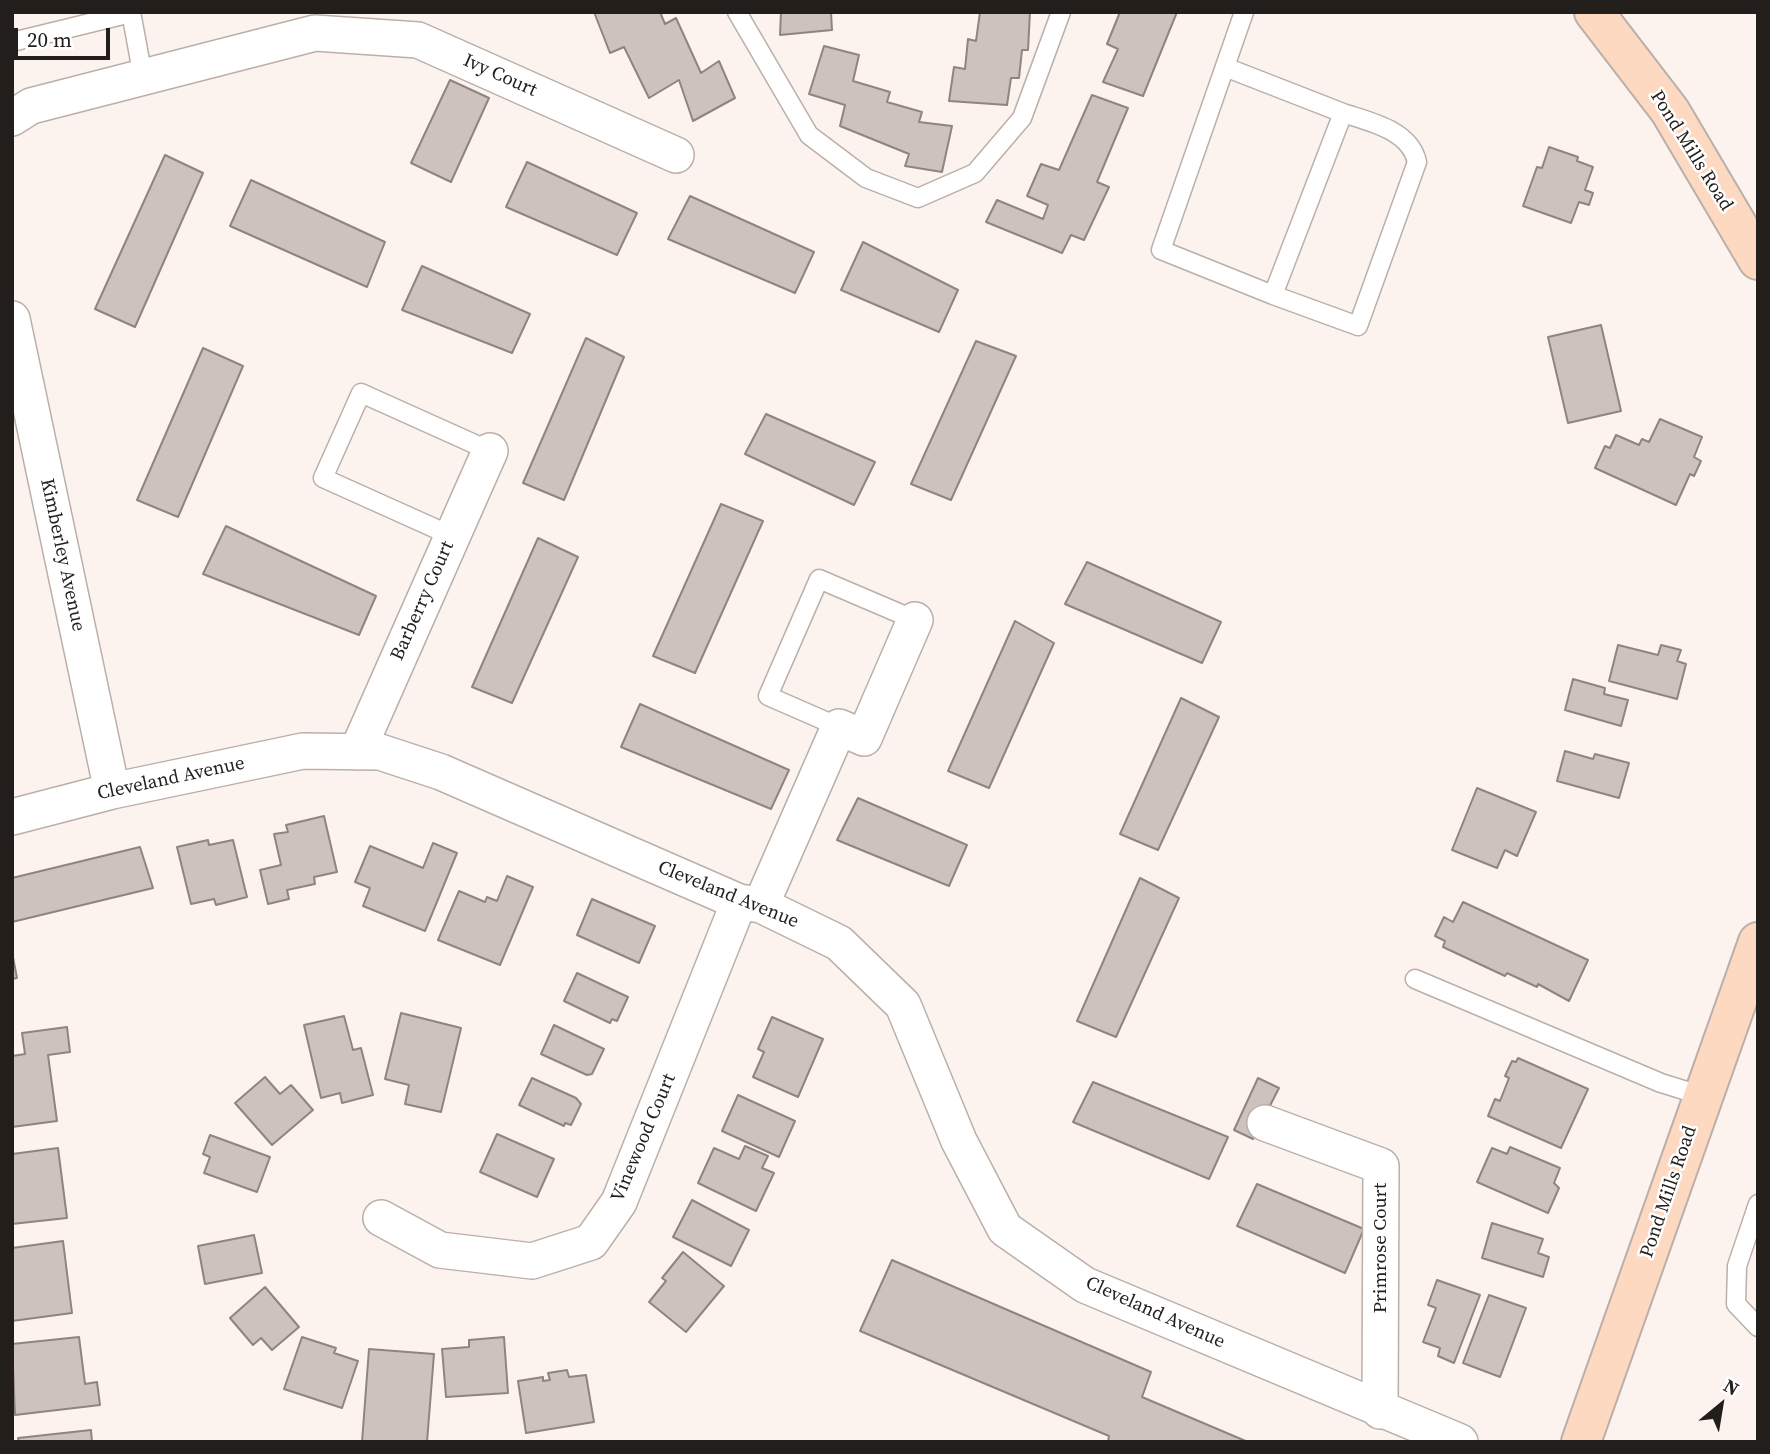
<!DOCTYPE html>
<html>
<head>
<meta charset="utf-8">
<style>
  body { margin:0 }
  #map { position:relative; width:1770px; height:1454px; overflow:hidden; background:#fdf3ee; font-family:"Source Serif 4",serif }
  canvas { display:block }
  .frame { position:absolute; inset:0; border:14px solid #221e1b; pointer-events:none }
  .north { position:absolute; left:1686px; top:1370px; width:70px; height:70px; -webkit-text-stroke:5px #fff; paint-order:stroke; rotate:30deg; font-size:19px; font-weight:700; line-height:28px; text-align:center; color:#221e1b }
  .north::after { content:''; display:block; margin:auto; width:24px; height:32px; background:#221e1b; clip-path:polygon(50% 0,100% 100%,50% 72%,0 100%) }
  .scale { position:absolute; left:14px; top:28px; width:96px; height:32px; box-sizing:border-box; border:4px solid #221e1b; border-top:0; padding-left:9px; font-size:21px; line-height:24px; white-space:nowrap; color:#221e1b; -webkit-text-stroke:5px #fff; paint-order:stroke }
</style>
</head>
<body>
<div id="map">
<canvas width="1770" height="1454"></canvas>
<div class="frame"></div>
<div class="north">N</div>
<div class="scale">20 m</div>
</div>
<script>
const c = document.querySelector('canvas').getContext('2d');
c.lineJoin = 'round';
function paint(path, color) {
  c.fillStyle = color;
  c.fill(path, 'evenodd');
}
function stroke(path, color, width, dash) {
  c.strokeStyle = color;
  c.lineWidth = width;
  c.lineCap = dash ? 'butt' : 'round';
  c.setLineDash(dash || []);
  c.stroke(path);
}
function label(font, color, halo, rows, align = 'center') {
  c.font = font + ' "Source Serif 4",serif';
  c.lineWidth = 5;
  c.setLineDash([]);
  c.textBaseline = 'middle';
  c.strokeStyle = halo;
  c.fillStyle = color;
  for (const [text, x, y, turn = 0] of rows) {
    c.save();
    c.translate(x, y);
    c.rotate((+turn || 0) * Math.PI / 180);
    c.textAlign = isNaN(turn) ? turn : align;
    if (halo) c.strokeText(text, 0, 0);
    c.fillText(text, 0, 0);
    c.restore();
  }
}
const building = new Path2D(`
  M594,12H660L665,24L676,18L701,73L719,61L735,98L693,121L679,80L649,98L624,47L610,53Z
  M781,12H831L832,30L780,35Z
  M980,12H1030L1028,50H1022L1019,78H1011L1007,105L949,101L954,67L965,69L968,39L976,41Z
  M1120,12H1177L1143,96L1103,82L1118,49L1107,44Z
  M824,46L859,55L853,81L890,92L887,102L922,112L919,122L952,126L942,172L905,166L909,154L840,126L845,105L809,94Z
  M450,80L489,98L451,182L411,163Z
  M1092,95L1128,108L1097,182L1109,187L1084,240L1071,235L1062,253L986,222L997,200L1043,219L1048,205L1027,196L1041,164L1059,170Z
  M1549,147L1578,157L1577,161L1593,167L1585,190L1593,193L1589,205L1579,202L1571,223L1523,206L1537,167L1542,168Z
  M165,155L203,173L135,327L95,309Z
  M527,162L637,213L617,255L506,207Z
  M251,180L385,242L367,287L230,226Z
  M690,196L814,252L795,293L668,239Z
  M863,242L958,290L939,332L841,290Z
  M422,266L530,314L512,353L402,310Z
  M1601,325L1621,411L1568,423L1548,337Z
  M586,338L624,357L564,500L523,483Z
  M976,341L1016,356L951,500L911,484Z
  M203,348L243,366L178,517L137,500Z
  M766,414L875,462L854,505L745,454Z
  M1660,419L1702,437L1694,457L1701,461L1694,476L1690,474L1676,505L1595,468L1605,446L1610,448L1616,435L1639,445L1642,439L1649,442Z
  M721,504L763,521L695,673L653,656Z
  M226,526L376,596L359,635L203,574Z
  M538,538L578,557L512,703L472,687Z
  M1087,562L1221,622L1202,663L1065,604Z
  M1015,621L1054,643L989,788L948,771Z
  M1618,645L1658,655L1661,645L1681,650L1677,661L1686,664L1677,699L1609,681Z
  M1573,679L1605,688L1604,694L1628,700L1621,726L1565,710Z
  M1181,698L1219,717L1158,850L1120,834Z
  M640,704L789,770L771,809L621,747Z
  M1565,751L1593,759L1595,754L1629,763L1619,798L1557,781Z
  M1477,788L1536,812L1517,856L1505,850L1497,868L1452,850Z
  M858,798L967,845L949,886L837,840Z
  M324,816L337,872L314,877L315,884L287,890L289,899L268,904L260,870L281,865L274,834L288,832L286,825Z
  M208,840L209,845L233,840L247,897L216,905L214,899L191,904L177,847Z
  M433,843L457,853L425,931L363,906L370,888L355,882L370,846L423,868Z
  M140,847L153,888L12,922V878Z
  M507,876L533,887L500,965L438,940L459,891L485,902L487,897L497,901Z
  M1140,878L1179,898L1116,1037L1077,1021Z
  M592,899L655,926L639,963L577,935Z
  M1463,902L1588,960L1569,1001L1538,984L1537,987L1507,973L1505,976L1443,947L1445,941L1435,936L1444,917L1453,922Z
  M12,952L17,978L12,979Z
  M577,973L628,997L617,1021L612,1019L610,1023L564,1001Z
  M401,1013L461,1028L441,1112L405,1104L409,1085L385,1079Z
  M344,1016L353,1050L361,1048L373,1095L342,1103L340,1093L321,1098L304,1025Z
  M772,1017L823,1039L798,1097L753,1077L764,1052L758,1049Z
  M554,1025L604,1049L592,1074L587,1075L541,1054Z
  M67,1027L70,1052L48,1055L57,1121L12,1127V1056L25,1054L22,1033Z
  M1518,1058L1588,1089L1561,1148L1488,1116L1495,1099L1500,1101L1509,1078L1505,1076L1512,1061L1516,1062Z
  M265,1077L280,1094L291,1085L313,1110L272,1145L235,1103Z
  M532,1078L576,1098L581,1104L571,1125L565,1123L564,1126L519,1105Z
  M1258,1078L1279,1088L1253,1139L1234,1130Z
  M1093,1082L1228,1137L1209,1179L1073,1122Z
  M738,1095L795,1121L779,1157L722,1131Z
  M497,1134L554,1159L537,1197L480,1172Z
  M210,1135L270,1157L257,1192L204,1173L210,1157L203,1154Z
  M745,1146L768,1156L762,1168L774,1173L756,1211L698,1183L714,1148L739,1159Z
  M1510,1147L1560,1168L1554,1183L1559,1188L1548,1213L1477,1182L1492,1148L1507,1154Z
  M58,1148L67,1218L12,1224V1154Z
  M1257,1184L1364,1229L1345,1273L1237,1226Z
  M692,1200L749,1230L731,1266L673,1237Z
  M1492,1223L1543,1239L1538,1253L1549,1257L1543,1277L1482,1258Z
  M254,1235L262,1273L205,1284L198,1246Z
  M63,1241L72,1313L12,1321V1248Z
  M683,1252L724,1286L686,1332L649,1302L666,1281L662,1278Z
  M892,1260L1151,1372L1142,1397L1248,1442H1108L1109,1436L860,1331Z
  M1437,1280L1480,1295L1454,1363L1438,1356L1440,1348L1423,1342L1436,1308L1428,1305Z
  M265,1287L299,1327L272,1350L261,1338L253,1345L230,1318Z
  M1489,1295L1526,1308L1500,1377L1463,1363Z
  M79,1337L85,1384L97,1382L100,1405L15,1415L12,1344Z
  M302,1337L336,1348L334,1353L358,1361L342,1408L284,1389Z
  M504,1337L508,1393L446,1397L442,1349L469,1347V1340Z
  M369,1349L434,1354L427,1442H362Z
  M567,1370L569,1377L586,1375L594,1422L526,1433L518,1381L543,1377V1381L550,1380L548,1373Z
  M91,1430L92,1442H19L18,1438Z`);
paint(building, '#cec2bc');
stroke(building, '#90847e', 2);
const service = new Path2D(`
  M131,12L143,77
  M737,12L809,135L866,178L918,198L975,173L1022,118L1061,12
  M12,42L131,13
  M1225,67L1343,113L1273,295L1161,250L1244,12
  M1273,295L1358,326L1417,162C1410,130 1370,122 1343,113
  M452,536L323,478L361,393L490,451
  M839,727L768,696L819,579L915,620
  M1415,979L1661,1083L1703,1096
  M1758,1204L1737,1266L1736,1304L1758,1327`);
const minor = new Path2D(`
  M12,118L31,106L315,33L418,40L676,155
  M12,319L112,791
  M357,752L490,451
  M12,817L112,791L303,751L380,752L441,772L739,902L761,905L839,943L903,1005L959,1141L1005,1229L1085,1285L1460,1442
  M761,905L839,727L864,738L915,620
  M1265,1123L1381,1166L1380,1411
  M381,1218L440,1250L532,1261L591,1242L619,1202L739,902`);
const secondary = new Path2D(`
  M1594,12L1670,111L1758,260
  M1581,1442L1758,942`);
stroke(service, '#bbafa9', 21);
stroke(minor, '#bbafa9', 38);
stroke(secondary, '#bbafa9', 42);
stroke(service, '#fff', 18);
stroke(minor, '#fff', 35);
stroke(secondary, '#fdd9c2', 38);
label('19px', '#221e1b', '#fff', [
  ["Ivy Court",500,76,24],
  ["Pond Mills Road",1691,151,58],
  ["Kimberley Avenue",62,555,78],
  ["Barberry Court",423,601,-66],
  ["Cleveland Avenue",171,779,-12],
  ["Cleveland Avenue",728,895,22],
  ["Vinewood Court",644,1138,-67],
  ["Pond Mills Road",1669,1192,-71],
  ["Primrose Court",1381,1248,-90],
  ["Cleveland Avenue",1155,1313,24]
]);
</script>
</body>
</html>
